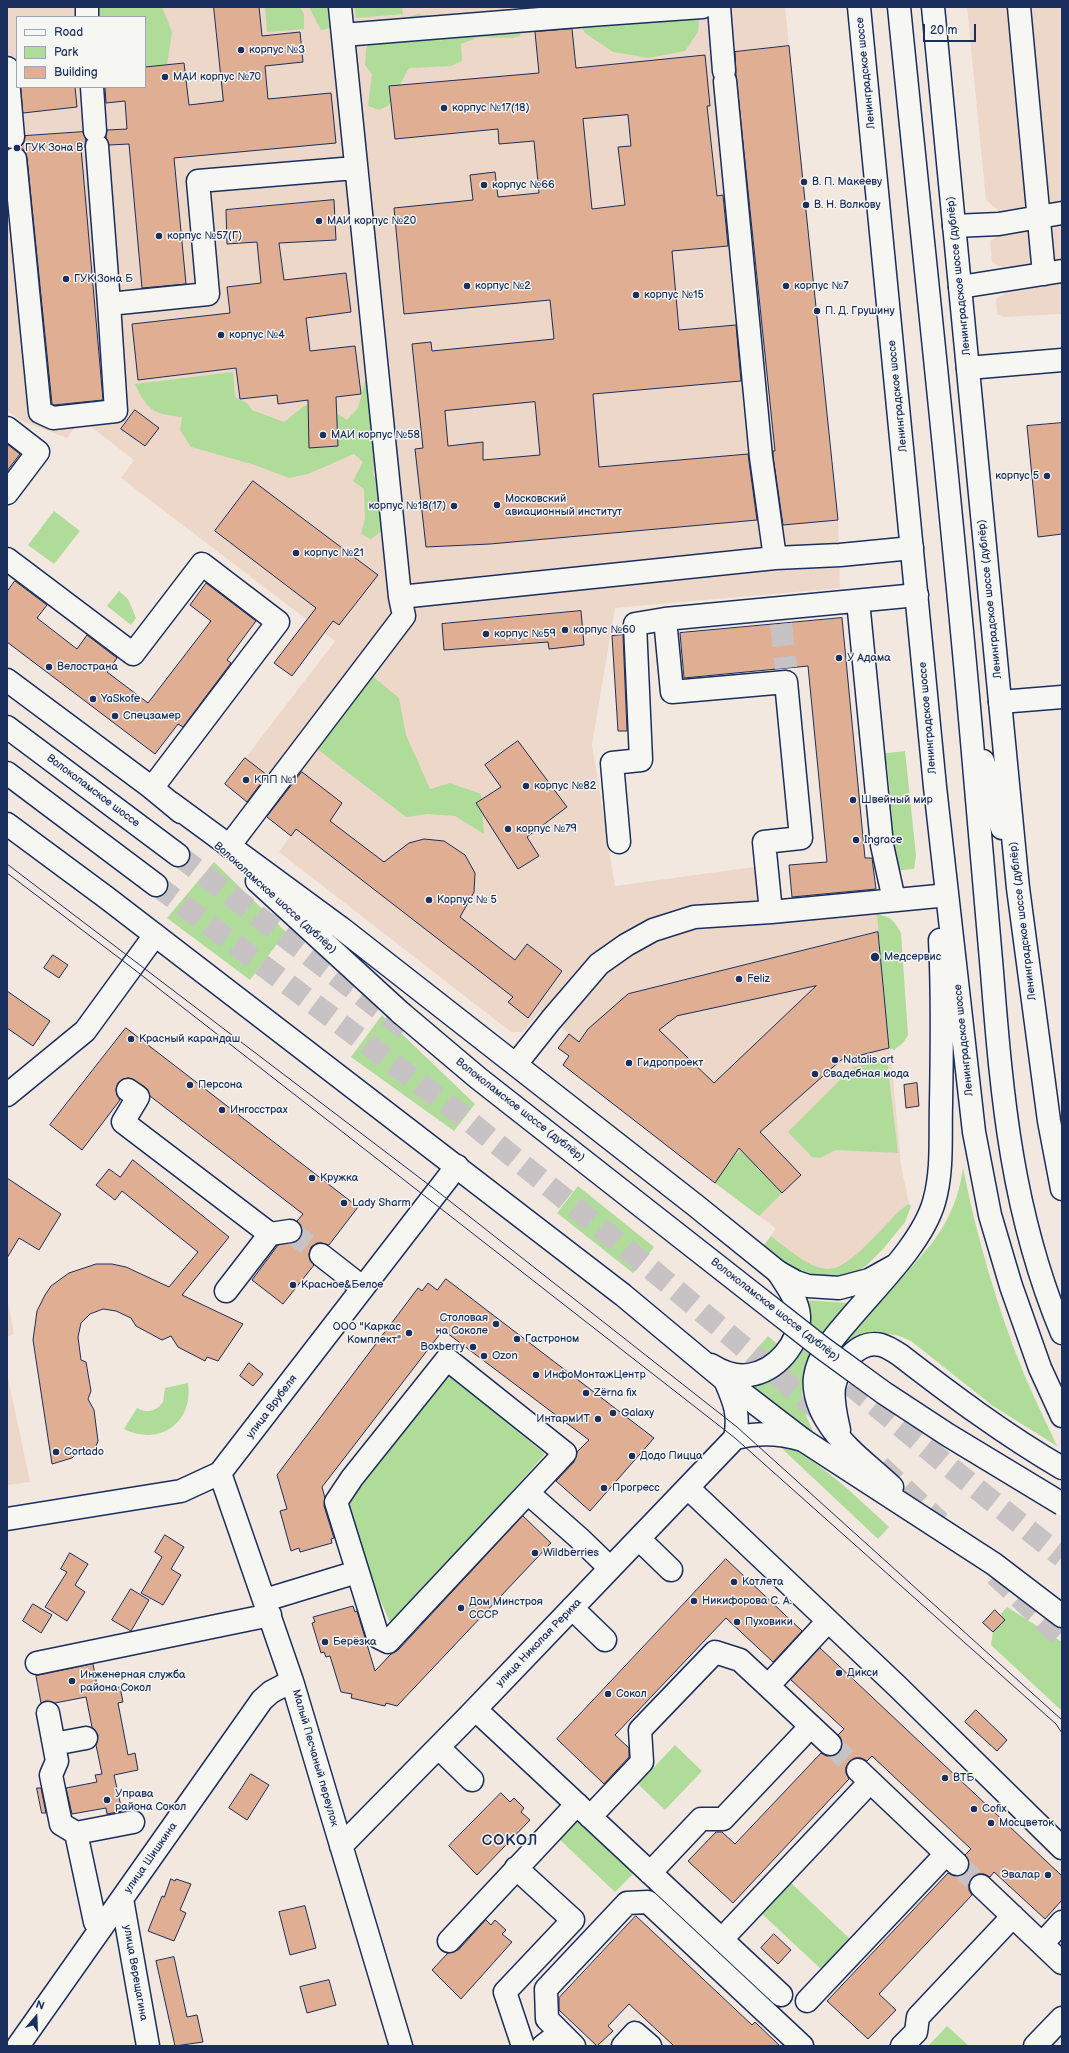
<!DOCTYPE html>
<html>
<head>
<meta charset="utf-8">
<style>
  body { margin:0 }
  #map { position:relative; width:1069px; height:2053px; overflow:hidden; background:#f2e8df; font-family:"Balsamiq Sans",sans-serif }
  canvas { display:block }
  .frame { position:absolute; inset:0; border:8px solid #1b2f5e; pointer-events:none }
  .legend { position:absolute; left:16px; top:16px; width:130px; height:72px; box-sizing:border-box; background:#f6f6f2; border:1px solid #9ea6b7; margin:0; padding:5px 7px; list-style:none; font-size:12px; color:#1b2f5e }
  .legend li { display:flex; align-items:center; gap:8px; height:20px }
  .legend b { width:20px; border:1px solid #9ea6b7 }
  .north { position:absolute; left:16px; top:1997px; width:40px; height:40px; -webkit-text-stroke:3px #f6f6f2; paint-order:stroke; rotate:19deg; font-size:11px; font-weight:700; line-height:16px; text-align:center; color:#1b2f5e }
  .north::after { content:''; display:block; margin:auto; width:14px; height:18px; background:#1b2f5e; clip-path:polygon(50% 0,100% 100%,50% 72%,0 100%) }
  .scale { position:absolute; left:923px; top:24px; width:53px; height:18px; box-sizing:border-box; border:2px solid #1b2f5e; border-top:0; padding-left:5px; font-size:12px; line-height:14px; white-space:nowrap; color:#1b2f5e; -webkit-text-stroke:3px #f6f6f2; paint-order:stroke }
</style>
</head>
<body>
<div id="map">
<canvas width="1069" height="2053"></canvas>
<div class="frame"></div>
<ul class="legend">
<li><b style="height:5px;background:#f6f6f2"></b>Road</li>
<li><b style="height:11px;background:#b0dc9a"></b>Park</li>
<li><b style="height:11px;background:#e0ae92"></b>Building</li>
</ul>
<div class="north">N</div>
<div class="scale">20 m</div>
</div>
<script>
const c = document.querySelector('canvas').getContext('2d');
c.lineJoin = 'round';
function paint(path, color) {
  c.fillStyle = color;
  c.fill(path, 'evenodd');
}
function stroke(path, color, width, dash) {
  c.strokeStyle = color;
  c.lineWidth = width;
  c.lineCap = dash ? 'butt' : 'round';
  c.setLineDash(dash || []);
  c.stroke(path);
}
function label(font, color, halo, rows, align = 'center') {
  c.font = font + ' "Balsamiq Sans",sans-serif';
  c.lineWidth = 3;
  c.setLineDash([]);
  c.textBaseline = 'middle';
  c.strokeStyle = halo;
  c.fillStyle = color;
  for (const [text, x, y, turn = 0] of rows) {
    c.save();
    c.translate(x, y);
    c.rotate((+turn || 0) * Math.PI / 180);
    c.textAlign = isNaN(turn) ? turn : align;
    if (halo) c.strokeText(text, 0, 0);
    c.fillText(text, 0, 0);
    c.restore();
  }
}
paint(new Path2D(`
  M7,7H785L838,520L840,588L615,608L592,745L615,886L754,867L760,903L876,891L901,1165L909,1204L855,1257L841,1267L822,1269L801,1260L771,1236L775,1228L563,1065L569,1056L558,1048L568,1033L540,1011L523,1032H511L279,852L291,835L225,785L335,641L121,478L134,460L81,419L67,438L21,421L7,410ZM17,17H145V87H17Z
  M967,7H1062V314L1004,317L997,314L996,299L1006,293L1003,268L992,263L990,241L1000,235L998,210L986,200Z
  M7,1296L14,1334L7,1337Z
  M7,1373L30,1482L7,1485Z`), '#edd7c8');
paint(new Path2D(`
  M98,7H162L172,32L167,65L145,67V17H98Z
  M265,7H300L304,14V29L267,32Z
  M309,7H329L332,28L321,30Z
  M354,7H402L403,14L356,18Z
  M506,10L521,16L520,36L513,38L479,37L461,44L462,61L451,66L409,68L388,106L379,110L368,106L372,74L365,65L366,49L377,27L418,14L431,16L433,37L441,41L444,32L441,19L460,14Z
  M699,18L698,32L685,51L649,58L613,52L585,33L579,22Z
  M233,372L235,397L247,403L252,410L284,422L304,406L320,402L347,420L358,408L365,381L371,386L376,444L373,474L380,484L385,529L371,539L361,534L365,519L364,489L353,481L363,462L354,454L308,474L289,478L255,465L191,447L180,430L182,417C153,414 147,410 135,384Z
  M54,511L80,531L54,564L28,545Z
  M119,591L128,599L136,618L131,625L107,606Z
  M371,675L399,698L406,735L430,789L450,783L481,794L484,834L455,816L428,814L406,817L316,748Z
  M905,751L916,855L914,869L893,871L887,817L892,816L887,763L881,764L880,754Z
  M214,862L286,932L250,980L167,918Z
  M877,914C890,916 895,921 901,933L908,1035L903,1043L894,1050L889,1048Z
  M382,1015L475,1104L454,1131L351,1057Z
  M887,1060L898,1153L836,1150L820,1158L812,1157L788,1132L853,1067Z
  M741,1150L782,1193L759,1216L715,1183L731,1159Z
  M963,1168C977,1238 997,1307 1024,1374C1034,1398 1046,1422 1057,1446L993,1406L911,1341C885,1328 876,1335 852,1346L846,1342L933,1242C950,1218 959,1197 963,1168Z
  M578,1186L654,1247L633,1273L557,1213Z
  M909,1204L911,1206L905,1222L883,1249L867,1265L851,1276L818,1279L790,1268L763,1246L771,1236C830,1283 833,1279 884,1227C891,1220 899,1209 909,1204Z
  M804,1300L849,1303C825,1337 793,1366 805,1412C808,1422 813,1431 817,1440L750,1384C759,1381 770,1379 779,1374C808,1357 815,1331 804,1300Z
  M768,1336L782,1348C771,1355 757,1369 744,1363Z
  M446,1372L545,1454L392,1627L345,1519L346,1499Z
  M188,1383C194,1422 160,1447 124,1429L137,1408C148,1414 156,1411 163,1402L165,1388Z
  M775,1442C811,1452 861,1501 889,1527L878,1539Z
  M1007,1607L1062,1642V1711L991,1645L993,1632L1005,1620L1000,1615Z
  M675,1745L702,1771L665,1810L638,1784Z
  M578,1819L635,1872L615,1892L559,1839Z
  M791,1883L850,1939L821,1969L762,1914Z
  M947,2026L969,2046H928Z`), '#b0dc9a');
const building = new Path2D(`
  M214,7H259L262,36L300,32L303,62L265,66L268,99L331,93L336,143L174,158L186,284L142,288L129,144L109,145L106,137L107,130L127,129L125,101L106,103L105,87H145V67L184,63L189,105L223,101Z
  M572,29L576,68L705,55L710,106H707L717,196L723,195L728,246L672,251L679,330L736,325L741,381L593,394L599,467L748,454L757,520L490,544L426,547L415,449L423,448L412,344L431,342L432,351L554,339L550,300L404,314L394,208L473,200L470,175L495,172L498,197L539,193L534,141L499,144L498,129L395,139L389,86L539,73L535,32ZM628,115L631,146L618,147L625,205L592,209L583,119ZM535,402L540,455L483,460V442L448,446L445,411Z
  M789,46L838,520L783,525L773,456V451H775L736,75L735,52Z
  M21,87H75L77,107L23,113Z
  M83,132L86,140L85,147L81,148L103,400L54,405L52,404L27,158L25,151L20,147L24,143L25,136Z
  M334,200L336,240L279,243L284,280L346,273L351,312L306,318L310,351L355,346L361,394L336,397L338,446L309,448L308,400L278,404L277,395L240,399L236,368L138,380L132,324L230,313L227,287L261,283L257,242L227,244L226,210Z
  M135,410L159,428L145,446L121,429Z
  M1062,423V534L1038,537L1027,426Z
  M7,444L20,454L7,471Z
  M253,481L378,575L339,625L333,621L292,676L274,663L316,608L215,531Z
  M15,581L47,605L37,618L77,649L87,635L117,658L107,672L148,703L211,621L190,605L206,583L256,621L227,660L231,663L183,727L178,724L155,754L7,642V592Z
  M581,611L584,645L549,649L548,642L444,650L442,624Z
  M842,618L865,858H872L876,889L792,897L789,865L827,862L808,666L684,678L680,633Z
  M623,635L627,731H618L612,636Z
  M518,741L567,807L527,837L539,856L518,869L476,803L501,787L485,765Z
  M245,758L267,775L247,802L225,784Z
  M302,772L342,803L330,821L384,862L409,843L424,839L444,841L465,855L475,873L474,892L460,917L515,960L527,944L562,971L528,1018L508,1002L513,997L296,829L291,836L267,817Z
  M878,932L889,1048L841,1060L760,1132L801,1175L782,1193L739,1148L715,1183L563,1065L569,1056L558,1048L569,1034L579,1042L588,1029L628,994ZM816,986L714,1083L659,1030L677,1016Z
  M53,955L68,965L59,978L44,968Z
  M7,991L50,1021L33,1046L7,1028Z
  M126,1028L358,1207L329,1245L322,1243H317L311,1247L309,1254L310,1260L314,1265L283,1304L252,1280L278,1245L298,1240L302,1235V1230L297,1221L303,1214L150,1096L145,1087L129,1078L123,1079L118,1083L116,1089L117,1095L120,1100L82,1150L50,1125Z
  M917,1083L919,1106L906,1108L904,1085Z
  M133,1160L229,1237L182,1295L243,1324L218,1361L207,1357L205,1361L178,1347L171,1336L162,1340L136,1326L131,1318L116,1311L103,1309L90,1314L81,1323L78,1337L81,1360L86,1362L91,1391L88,1399L94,1410L98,1441L94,1451L76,1454L72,1458L52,1464L33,1340L37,1311L45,1295L51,1286L69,1273L96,1264H112L126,1267L169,1287L198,1252L122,1191L115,1200L96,1185L109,1169L120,1177Z
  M7,1178L61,1214L39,1250L19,1238L7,1258Z
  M446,1279L654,1438L590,1511L556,1481L574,1462L577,1452L589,1440L443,1330L322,1487L325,1498L324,1506L334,1538L331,1539L332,1543L300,1552L299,1548L291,1551L280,1511L287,1509L277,1475L418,1288L422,1291L428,1283L437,1290Z
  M249,1363L263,1374L253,1386L240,1376Z
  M523,1516L551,1543L397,1706L386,1703L385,1706L351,1698L352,1694L341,1692L330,1656L326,1657L324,1652L321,1653L312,1623L315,1622L313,1617L353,1606L355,1612L357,1611L375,1671L391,1654L397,1651Z
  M165,1535L184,1547L171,1569L181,1575L163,1605L141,1593L162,1557L155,1552Z
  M70,1553L88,1564L75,1585L85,1592L67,1621L45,1607L67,1572L61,1569Z
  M726,1559L802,1631L773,1662L726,1618L615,1735L629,1748V1757L604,1784L557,1739Z
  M131,1589L149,1600L131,1631L112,1620Z
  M33,1604L52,1615L41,1633L23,1621Z
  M995,1610L1005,1620L993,1632L983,1623Z
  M820,1648L1062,1876V1900L1045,1919L994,1872L990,1877L984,1874H977L972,1877L969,1883V1890L972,1895L879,1994L896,2010L868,2039L827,2001L948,1873L954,1876H960L966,1872L969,1867V1861L965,1855L971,1849L872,1756L867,1761L861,1758H855L849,1762L846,1767V1773L849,1779L733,1903L688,1861L716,1832H722L735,1844L821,1753L827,1756H833L839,1752L842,1747V1741L838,1735L844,1729L791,1680Z
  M93,1664L98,1691L120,1687L123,1702L118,1703L128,1755L135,1753L138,1770L114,1775L122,1811L107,1814L106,1808L72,1814L66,1788L97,1782L95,1775L102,1774L96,1745L98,1735L92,1727L86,1697L55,1703L46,1701L41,1703L36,1676Z
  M976,1710L1007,1740L997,1751L965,1722Z
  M251,1774L269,1785L247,1820L229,1808Z
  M37,1788H41L46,1813H42Z
  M501,1793L510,1802L514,1798L524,1808L521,1812L530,1820L477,1875L449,1846Z
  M171,1879L175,1881L176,1879L191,1884L180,1910L186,1913L174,1941L148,1931L162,1896L164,1897Z
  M305,1906L316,1948L290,1955L279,1912Z
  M636,1916L752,2025L755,2022L780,2046H674L629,2004L608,2026L613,2031L597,2046L559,2010V1998Z
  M486,1920L491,1925L495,1920L506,1930L502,1934L512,1942L461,1999L432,1970L448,1953L458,1950Z
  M774,1934L791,1950L778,1964L761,1948Z
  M174,1957L187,2017L197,2015L203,2042L175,2046L156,1961Z
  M329,1980L336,2005L307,2013L300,1987Z`);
paint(building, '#e0ae92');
stroke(building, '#1b2f5e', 1);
stroke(new Path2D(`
  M781,624L786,668
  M290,1231L321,1255
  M830,1744L858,1770
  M957,1864L981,1886`), '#c7c3c5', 22, [22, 11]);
stroke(new Path2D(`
  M178,855L408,1031
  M156,885L464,1117L651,1269L829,1419
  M824,1363L946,1464L1062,1557
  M880,1466L940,1522
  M995,1575L1062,1638`), '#c7c3c5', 22, [22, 11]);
const minor = new Path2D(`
  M87,7V17
  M589,7L590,15L702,7
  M719,7L724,71
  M1019,7L1044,274
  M343,35L590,15
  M7,68L13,137
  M725,81L761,457L775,558
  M92,87L95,131
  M97,146L109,304
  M15,159L40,412L53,418L116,411L109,304L208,294L198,181L355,168
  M954,226L999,224L1062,213
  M960,287L1062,271
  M968,368L1062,360
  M7,428L38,452L7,493
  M7,559L133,654L202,564L278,622L152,788
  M917,595L665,619L672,692L786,682L801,838L764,842L771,912L938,896
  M400,597L775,558L840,555L912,548
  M858,601L882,845L894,900
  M1000,702L1062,697
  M619,842L612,763L641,760L635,624L665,619
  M229,846L404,616L400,597L340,7
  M516,1064L551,1020L599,964L626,945L653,930L694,917L771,912
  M128,1090L138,1097L123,1122L270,1234L290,1231
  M7,1095L85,1031L155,935
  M321,1255L362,1287
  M226,1291L270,1234
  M447,1359L565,1453L388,1642L378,1637L336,1502L352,1478Z
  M711,1365C722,1372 735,1377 749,1375C776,1371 800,1344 799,1316C798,1300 786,1285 778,1272
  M735,1438C759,1432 780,1433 803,1440
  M220,1473L292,1681L401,2046
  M688,1488L898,1687L1062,1848
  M528,1493L579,1538L610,1568
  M7,1519L181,1491L220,1473L457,1166
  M639,1539L671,1570
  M265,1600L357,1572
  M572,1608L605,1640
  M37,1663L270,1615
  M768,1686L830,1744
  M476,1710L781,1995
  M48,1713L57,1761L51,1775L61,1824L76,1833L95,1922
  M54,1744L86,1738
  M439,1748L472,1780
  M858,1770L957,1864
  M590,1817L642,1762L640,1730L715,1652L740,1660L768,1686L828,1621
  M76,1833L133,1822
  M341,1846L465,1720L735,1438C740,1414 734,1401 725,1380
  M516,1868L573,1920L505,1992L523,2046
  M650,1873L701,1819H723L811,1726
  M981,1886L1062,1963
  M122,1899L148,2046
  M722,1939L870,1782
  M449,1941L577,1804
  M1042,1944L1062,1922
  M807,2001L946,1854
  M18,2046L262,1700L271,1692L292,1681
  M543,2046L560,2033
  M574,2046L547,2019L546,1989L627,1903L648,1902L802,2046
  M623,2046L635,2033L650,2046
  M902,2046L916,2032L918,2017L1013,1916
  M1035,2046L1062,2018`);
const major = new Path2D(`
  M859,7L935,787L974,1132L990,1215L1011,1286L1040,1368L1062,1416
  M899,7C923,248 950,489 971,730C978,811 985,891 992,972C1002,1099 1012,1213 1062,1333
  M933,7L1018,888L1049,1121L1062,1189
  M7,680L152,788L181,812
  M7,727L178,855
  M983,761L1002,828
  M7,773L156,885
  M171,803L341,928L695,1205L778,1272L796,1282L808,1286L839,1288L869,1280L896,1265
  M7,824L107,898L623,1295L725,1380L803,1440L994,1564L1062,1616
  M257,881L401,1013
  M839,1430C836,1416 832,1401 834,1387C838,1367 857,1339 881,1345C888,1347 894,1351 900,1355C953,1396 1004,1434 1062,1468
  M892,1487C871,1467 845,1449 829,1424C820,1411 813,1393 815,1377C818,1356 833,1338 847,1322C874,1289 922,1244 934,1202C943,1171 940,1137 941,1104C942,1050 943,995 940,940`);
stroke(minor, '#1b2f5e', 25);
stroke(major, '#1b2f5e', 25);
stroke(minor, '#f6f6f2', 22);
stroke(major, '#f6f6f2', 22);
stroke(new Path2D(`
  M7,864L437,1191L737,1427L1062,1720
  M7,873L131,967L735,1438L1056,1724L1062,1733`), '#1b2f5e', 1);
const majorBridge = new Path2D(`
  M401,1013L478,1078L821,1347L884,1393L948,1435L1062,1504`);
stroke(majorBridge, '#1b2f5e', 25, []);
stroke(majorBridge, '#f6f6f2', 22);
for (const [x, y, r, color] of [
  [241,50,4,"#1b2f5e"],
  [165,77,4,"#1b2f5e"],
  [444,108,4,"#1b2f5e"],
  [17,148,4,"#1b2f5e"],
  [804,182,4,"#1b2f5e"],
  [484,185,4,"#1b2f5e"],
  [806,205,4,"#1b2f5e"],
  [319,221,4,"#1b2f5e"],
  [159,236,4,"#1b2f5e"],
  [66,279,4,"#1b2f5e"],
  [467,286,4,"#1b2f5e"],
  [786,286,4,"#1b2f5e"],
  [636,295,4,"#1b2f5e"],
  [817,311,4,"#1b2f5e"],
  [221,335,4,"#1b2f5e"],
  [323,435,4,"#1b2f5e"],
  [1047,476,4,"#1b2f5e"],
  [497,505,4,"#1b2f5e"],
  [454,506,4,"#1b2f5e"],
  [296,553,4,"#1b2f5e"],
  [565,630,4,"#1b2f5e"],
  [486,634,4,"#1b2f5e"],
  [839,658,4,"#1b2f5e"],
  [49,667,4,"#1b2f5e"],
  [93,699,4,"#1b2f5e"],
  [115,716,4,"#1b2f5e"],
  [246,780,4,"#1b2f5e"],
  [526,786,4,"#1b2f5e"],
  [853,800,4,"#1b2f5e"],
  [508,829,4,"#1b2f5e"],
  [856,840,4,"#1b2f5e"],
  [429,900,4,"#1b2f5e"],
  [875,957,5,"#1b2f5e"],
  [739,979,4,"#1b2f5e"],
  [131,1039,4,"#1b2f5e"],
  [835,1060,4,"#1b2f5e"],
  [629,1063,4,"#1b2f5e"],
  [815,1074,4,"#1b2f5e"],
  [190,1085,4,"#1b2f5e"],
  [222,1110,4,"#1b2f5e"],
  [312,1178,4,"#1b2f5e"],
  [344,1203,4,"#1b2f5e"],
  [293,1285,4,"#1b2f5e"],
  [496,1324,4,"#1b2f5e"],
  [409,1333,4,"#1b2f5e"],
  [517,1339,4,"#1b2f5e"],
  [473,1347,4,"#1b2f5e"],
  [484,1356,4,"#1b2f5e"],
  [536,1375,4,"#1b2f5e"],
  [586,1393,4,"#1b2f5e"],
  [613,1413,4,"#1b2f5e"],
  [598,1419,4,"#1b2f5e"],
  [56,1452,4,"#1b2f5e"],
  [632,1456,4,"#1b2f5e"],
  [604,1488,4,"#1b2f5e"],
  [535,1553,4,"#1b2f5e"],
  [734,1582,4,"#1b2f5e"],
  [694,1601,4,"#1b2f5e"],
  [461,1608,4,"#1b2f5e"],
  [737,1622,4,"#1b2f5e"],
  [325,1642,4,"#1b2f5e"],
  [839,1673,4,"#1b2f5e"],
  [72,1681,4,"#1b2f5e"],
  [608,1694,4,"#1b2f5e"],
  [945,1778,4,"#1b2f5e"],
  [107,1800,4,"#1b2f5e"],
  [974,1809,4,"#1b2f5e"],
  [991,1823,4,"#1b2f5e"],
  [1048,1875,4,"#1b2f5e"]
]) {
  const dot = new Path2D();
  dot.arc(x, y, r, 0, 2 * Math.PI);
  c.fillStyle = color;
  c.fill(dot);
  stroke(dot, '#f6f6f2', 1.5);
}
label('11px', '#1b2f5e', '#f6f6f2', [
  ["корпус №3",249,50],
  ["МАИ корпус №70",173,77],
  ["корпус №17(18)",452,108],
  ["ГУК Зона В",25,148],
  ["В. П. Макееву",812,182],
  ["корпус №66",492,185],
  ["В. Н. Волкову",814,205],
  ["МАИ корпус №20",327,221],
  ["корпус №57(Г)",167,236],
  ["ГУК Зона Б",74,279],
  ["корпус №2",475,286],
  ["корпус №7",794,286],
  ["корпус №15",644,295],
  ["П. Д. Грушину",825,311],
  ["корпус №4",229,335],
  ["МАИ корпус №58",331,435],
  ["корпус 5",1039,476,"right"],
  ["Московский",505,499],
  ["авиационный институт",505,512],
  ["корпус №18(17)",446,506,"right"],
  ["корпус №21",304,553],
  ["корпус №60",573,630],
  ["корпус №59",494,634],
  ["У Адама",847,658],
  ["Велострана",57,667],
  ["YaSkofe",101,699],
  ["Спецзамер",123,716],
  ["КПП №1",254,780],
  ["корпус №82",534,786],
  ["Швейный мир",861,800],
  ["корпус №79",516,829],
  ["Ingrace",864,840],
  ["Корпус № 5",437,900],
  ["Медсервис",884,957],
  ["Feliz",747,979],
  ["Красный карандаш",139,1039],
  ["Natalis art",843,1060],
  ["Гидропроект",637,1063],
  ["Свадебная мода",823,1074],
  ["Персона",198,1085],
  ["Ингосстрах",230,1110],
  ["Кружка",320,1178],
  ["Lady Sharm",352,1203],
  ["Красное&Белое",301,1285],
  ["Столовая",488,1318,"right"],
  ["на Соколе",488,1331,"right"],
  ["ООО \"Каркас",401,1327,"right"],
  ["Комплект\"",401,1340,"right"],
  ["Гастроном",525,1339],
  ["Boxberry",465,1347,"right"],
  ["Ozon",492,1356],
  ["ИнфоМонтажЦентр",544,1375],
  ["Zёrna fix",594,1393],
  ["Galaxy",621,1413],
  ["ИнтармИТ",590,1419,"right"],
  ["Cortado",64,1452],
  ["Додо Пицца",640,1456],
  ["Прогресс",612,1488],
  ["Wildberries",543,1553],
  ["Котлета",742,1582],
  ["Никифорова С. А.",702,1601],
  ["Дом Минстроя",469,1602],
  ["СССР",469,1615],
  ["Пуховики",745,1622],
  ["Берёзка",333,1642],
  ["Дикси",847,1673],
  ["Инженерная служба",80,1675],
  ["района Сокол",80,1688],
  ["Сокол",616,1694],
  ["ВТБ",953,1778],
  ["Управа",115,1794],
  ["района Сокол",115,1807],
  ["Cofix",982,1809],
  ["Мосцветок",999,1823],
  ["Эвалар",1040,1875,"right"]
], 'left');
label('11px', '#1b2f5e', '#f6f6f2', [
  ["Ленинградское шоссе",866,73,-96],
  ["Ленинградское шоссе (дублёр)",959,276,-96],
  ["Ленинградское шоссе",898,396,-96],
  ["Ленинградское шоссе (дублёр)",990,599,-96],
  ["Ленинградское шоссе",928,718,-95],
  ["Волоколамское шоссе",93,791,37],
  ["Волоколамское шоссе (дублёр)",275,898,42],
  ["Ленинградское шоссе (дублёр)",1023,921,-97],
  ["Ленинградское шоссе",964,1040,-96],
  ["Волоколамское шоссе (дублёр)",520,1110,38],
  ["Волоколамское шоссе (дублёр)",775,1310,38],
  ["улица Врубеля",272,1407,-53],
  ["улица Николая Рериха",539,1643,-46],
  ["Малый Песчаный переулок",315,1758,74],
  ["улица Шишкина",151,1858,-55],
  ["улица Верещагина",135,1973,80]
]);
c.letterSpacing = '1px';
label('bold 15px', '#1b2f5e', '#f6f6f2', [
  ["СОКОЛ",510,1841]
]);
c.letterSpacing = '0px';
</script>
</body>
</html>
